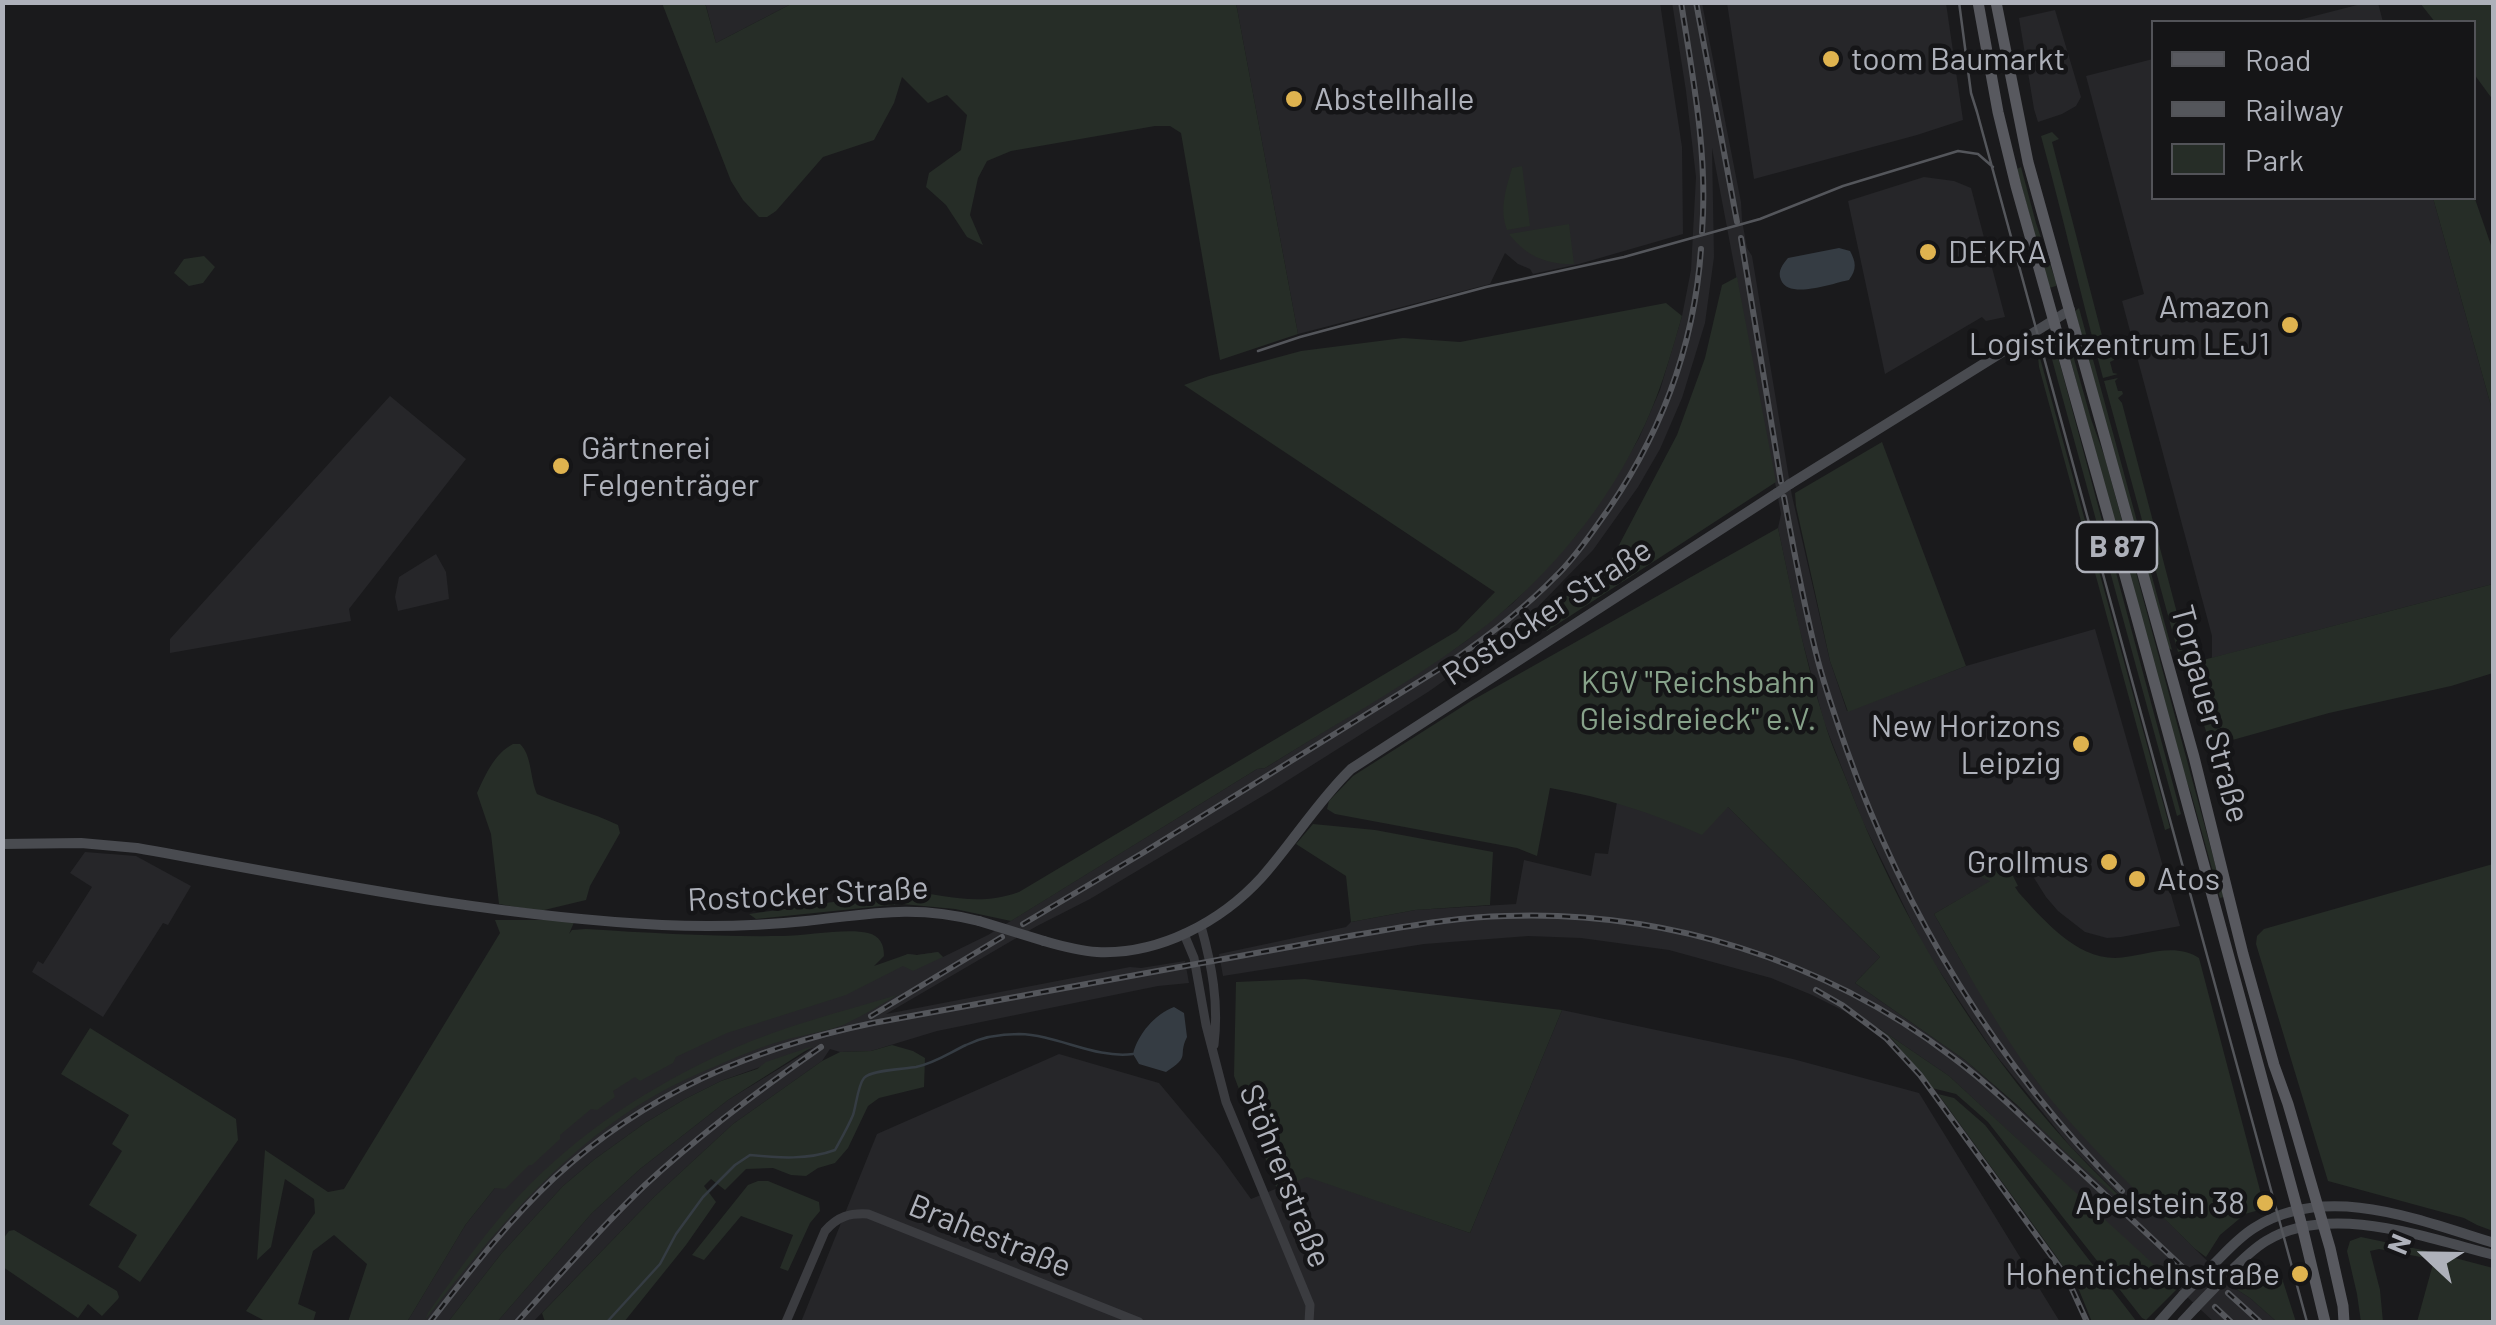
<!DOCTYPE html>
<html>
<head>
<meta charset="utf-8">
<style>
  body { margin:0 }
  #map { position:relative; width:2496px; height:1325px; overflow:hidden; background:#1a1a1c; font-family:Barlow,sans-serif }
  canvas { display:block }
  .frame { position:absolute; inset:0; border:5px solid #aeb1ba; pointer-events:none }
  .legend { position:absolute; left:2151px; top:20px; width:325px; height:180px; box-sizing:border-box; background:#151517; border:2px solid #525358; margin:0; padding:12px 18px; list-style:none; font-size:30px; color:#aeb1ba }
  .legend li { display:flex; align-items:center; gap:20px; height:50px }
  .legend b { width:50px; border:2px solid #525358 }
  .north { position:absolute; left:2376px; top:1205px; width:100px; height:100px; -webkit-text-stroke:8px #151517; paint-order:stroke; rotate:292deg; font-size:28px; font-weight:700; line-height:40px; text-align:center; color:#aeb1ba }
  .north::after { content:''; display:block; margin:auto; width:35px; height:45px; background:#aeb1ba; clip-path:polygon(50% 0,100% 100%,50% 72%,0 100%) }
</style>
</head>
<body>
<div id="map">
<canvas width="2496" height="1325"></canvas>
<div class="frame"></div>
<ul class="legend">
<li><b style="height:12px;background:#58595f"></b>Road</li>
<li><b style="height:12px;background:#54565b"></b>Railway</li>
<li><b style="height:28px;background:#262d27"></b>Park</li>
</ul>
<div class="north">N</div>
</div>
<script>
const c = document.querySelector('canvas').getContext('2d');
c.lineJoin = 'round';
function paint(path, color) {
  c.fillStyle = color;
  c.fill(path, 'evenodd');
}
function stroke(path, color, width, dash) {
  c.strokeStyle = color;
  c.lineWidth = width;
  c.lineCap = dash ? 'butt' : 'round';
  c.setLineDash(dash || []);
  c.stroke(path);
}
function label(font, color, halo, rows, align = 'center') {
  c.font = font + ' Barlow,sans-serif';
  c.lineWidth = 9;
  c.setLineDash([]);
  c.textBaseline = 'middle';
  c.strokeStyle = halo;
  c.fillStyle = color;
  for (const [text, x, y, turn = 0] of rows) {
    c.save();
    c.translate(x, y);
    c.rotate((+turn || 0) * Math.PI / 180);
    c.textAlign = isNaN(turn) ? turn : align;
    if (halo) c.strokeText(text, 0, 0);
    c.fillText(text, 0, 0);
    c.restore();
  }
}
paint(new Path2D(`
  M705,2L793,3L716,43Z
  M1672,2L1702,3L1741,202L1742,220L1747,248L1752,256L1792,496L1830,661L1847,711L1966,666L2095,629L2180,926L2121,937L2107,938L2085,932L2058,911L2046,897L2024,862L1934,914L1964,966L2036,1080L2100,1153L2194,1248L2236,1289L2250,1298L2277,1322H2214L1949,1076L1880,1029L1812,995L1771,978L1669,950L1581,938L1528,936L1424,944L1223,976L1219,954L1346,927L1351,922L1415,910L1516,904L1524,860L1591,876L1595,853L1608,854L1617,802L1659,816L1728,807L1880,957L1855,983L1965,1060L2131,1207L2070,1146L1995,1054L1926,951L1862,820L1824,722L1799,628L1778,528L1781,514L1712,148L1714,257L1705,323L1682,398L1660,449L1638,487L1593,550L1528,617L1489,649L1428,692L1271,791L1090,899L1037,926L886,1014L1130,967L1141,968L1185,961L1189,983L1158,986L937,1031L871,1051L840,1052L830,1049L822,1061L733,1124L654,1197L533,1322H497L592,1213L640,1169L728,1100L813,1048L721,1081L685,1099L645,1123L595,1159L563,1186L501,1254L448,1322H407L466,1224L495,1188L637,1068L908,954L917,955L938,952L943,957L988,935L1257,769L1265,768L1417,674L1466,641L1513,603L1547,568L1577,534L1618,474L1639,438L1660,390L1682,316L1691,270L1696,177L1686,91Z
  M1236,3H1660L1682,147L1683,234L1579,264L1533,274L1530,269L1518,264L1505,253L1490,284L1298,334Z
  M1727,3H1946L1963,120L1917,135L1754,179Z
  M2365,3H2378L2383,22H2291Z
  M2055,10L2081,97L2076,106L2062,114L2038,122L2034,109L2019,18Z
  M2153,59L2154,198H2433L2493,413V584L2212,658V636L2122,301L2144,294L2086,76Z
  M1924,177L1954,181L1971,188L2005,317L1986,321L1982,317L1885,374L1848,201Z
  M390,396L466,459L349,609L351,621L170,653V639Z
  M436,554L446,572L449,599L398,611L395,597L399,577Z
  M85,852L136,856L191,886L168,925L163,923L103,1017L32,972L38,961L43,964L92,887L70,873Z
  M1562,1010L1793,1059L1919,1093L2060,1322H801L877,1134L1059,1054L1159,1083L1220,1156L1251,1199L1307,1176L1470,1233Z`), '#262629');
paint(new Path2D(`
  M662,3H705L716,43L793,3H1236L1298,334L1220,360L1181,133L1170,126H1155L1011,151L987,161L978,178L970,215L983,245L967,237L946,205L926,187L929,173L961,150L967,115L947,95L928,103L902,77L894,103L874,140L823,157L776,211L767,217H759L743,200L731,181Z
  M2420,3H2493V100L2474,74V22H2435Z
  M2052,132L2059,139L2052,142L2107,355L2114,356V360L2110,362L2113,373L2118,374L2103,378C2081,297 2063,216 2041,136Z
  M1522,166L1530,226L1507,230C1499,209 1506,189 1512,168Z
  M2021,167L2036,223L2056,282V286L2049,288L2017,169Z
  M2474,196L2493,251V413L2433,198Z
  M1569,224L1574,264C1547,265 1526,256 1509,234Z
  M204,256L215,267L203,283L189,286L174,273L184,259Z
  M1737,277L1776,482L1547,631L1538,624L1549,609L1609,564L1677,435L1705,358L1722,285Z
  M1666,303L1682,316C1670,358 1658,400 1638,439C1599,518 1537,589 1466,641C1402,688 1332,726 1265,768L1257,769L1011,921L955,909L902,904L756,919L749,914L903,892C948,893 973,908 1019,892L1457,631L1495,592L1184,385L1209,376L1301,351L1403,338L1460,342Z
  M2079,308L2172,650L2167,647L2075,311Z
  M2063,332L2069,341L2091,419L2105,458L2224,897L2220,898L2191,793L2179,762Z
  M2047,341L2055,349L2058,357L2181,814L2177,816Z
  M2037,347L2170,828L2165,830L2039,367Z
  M2118,378L2115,381L2118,391H2122L2123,394L2118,398L2122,403L2183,636L2190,635L2191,642L2188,648L2178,652L2104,381Z
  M1882,442L1966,666L1848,712L1830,661L1796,506L1795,493Z
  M1778,528C1792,592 1804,657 1824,720C1830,742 1840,763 1848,784C1899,916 1974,1041 2070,1146C2094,1172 2120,1196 2145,1221L2072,1158L2016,1104L1965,1060L1855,983L1880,957L1728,807L1702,835C1652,813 1604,797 1550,788L1537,856L1517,848L1335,814L1327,809L1329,801L1353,776L1471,701Z
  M2493,584V673L2451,686L2329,713L2211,746L2184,665Z
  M513,744H520C532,755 530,779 537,794C564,806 591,812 618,825L620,833L590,886L586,900L540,911L499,904L491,834L477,793C486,774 494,754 513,744Z
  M1313,824L1375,830L1493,852L1490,905L1415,910L1351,922L1346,876L1296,844Z
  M1991,864H2007L2018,886L2015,887L2019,893C2043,919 2075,958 2115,958C2143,957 2173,941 2199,958L2262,1198L2259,1210L2245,1214L2220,1235L2206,1257L2194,1248C2141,1194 2080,1140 2035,1079C1997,1027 1966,969 1934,914L1990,881L1981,877L1982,867Z
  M2493,864H2494L2493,1231L2477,1225L2464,1218L2328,1181L2256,944L2257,936L2264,929Z
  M495,920H575L569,934L572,930L586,929C651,933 716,937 782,936C806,936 846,928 868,933C880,936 884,944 884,956L874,966L908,954L917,955L938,952L943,957L913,971L903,966L846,995L727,1033L676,1057L673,1063L640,1081L635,1077L613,1091L615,1097L597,1110L591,1109L560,1135V1139L532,1165H529L505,1189L495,1188L466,1224L407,1322H348L367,1264L334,1235L313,1251L298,1304L316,1312L313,1322H267L246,1311L315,1213L314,1199L285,1179L271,1247L257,1260L265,1150L328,1192L344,1189L500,933Z
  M1305,979L1562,1010L1470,1233L1307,1177L1277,1189L1234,1076L1236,982Z
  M897,995C882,1004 866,1014 851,1021C834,1031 805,1034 785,1040C753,1049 723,1063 693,1076C579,1127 500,1224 425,1320L428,1313C456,1274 484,1234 517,1198C576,1134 650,1086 730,1050C783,1026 841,1012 897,995Z
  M90,1028L236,1119L238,1140L140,1282L118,1267L137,1235L89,1205L122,1151L112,1144L129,1115L61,1074Z
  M1880,1029L1949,1076L2175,1284L2177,1289L2146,1320L2142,1318L1988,1122L1956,1094L1932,1088L1893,1040Z
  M892,1045L913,1051L925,1058L924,1087L879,1098L868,1106L848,1148L835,1163L818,1168L806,1176L791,1175L773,1168L746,1169L725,1190L711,1179L704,1186L716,1202L686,1245L624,1322H545L542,1313L654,1197L733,1124L822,1061L840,1052L871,1051Z
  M813,1046L728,1100L640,1169L592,1213L497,1322H448L501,1254L563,1186L595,1159L645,1123L685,1099L721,1081L757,1069L766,1062Z
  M1938,1094L1954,1098L1985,1125L2137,1322H2092L2079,1290L2056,1256Z
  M758,1181H768L819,1202L820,1211L810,1223L788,1271L780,1268L793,1235L741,1216L704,1260L692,1255L748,1185Z
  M14,1230L117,1291L119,1297L118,1299L102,1316L88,1304L78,1318L3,1267V1239L9,1231Z
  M2361,1237L2427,1251L2426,1258L2379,1249L2370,1251L2380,1290L2383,1322H2361L2357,1294L2347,1251L2350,1241Z
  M2436,1253L2493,1268V1322H2417Z
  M2270,1266L2280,1272L2296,1322H2277L2250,1298L2236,1289L2240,1284Z`), '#262d27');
paint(new Path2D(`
  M1839,248L1850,251C1856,262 1857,269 1849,280C1833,283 1789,300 1781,280C1777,271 1783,264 1788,258Z
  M1174,1007L1184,1013L1187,1037C1177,1057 1192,1055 1166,1072L1139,1064L1133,1054C1138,1034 1155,1014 1174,1007Z`), '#353c43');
stroke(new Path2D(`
  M607,1322L660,1264L676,1234L703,1197L735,1165L750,1155C779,1158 808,1160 835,1150C841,1139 848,1127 853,1115C856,1106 858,1085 864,1078C870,1070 904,1069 916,1067C935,1063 949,1053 966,1045C982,1037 1001,1034 1019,1034C1058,1035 1095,1059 1133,1054`), '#353c43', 2.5);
stroke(new Path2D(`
  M1201,926C1212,966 1219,1003 1214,1045
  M1184,934L1194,958L1206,1025L1226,1102L1310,1305L1309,1322
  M786,1322L825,1231C838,1216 850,1213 868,1214L1139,1322`), '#3b3c40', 9);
stroke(new Path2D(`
  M1790,484L2070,310
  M2,844L81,843L137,848C311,879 485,916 662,925C710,927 758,926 806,921C870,914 914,904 979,921
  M1044,941C1061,946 1079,951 1097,952C1159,955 1221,922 1262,877C1293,842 1318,801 1351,769L1777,493
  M2213,1265C2226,1252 2238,1238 2254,1228C2326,1182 2419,1220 2494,1243
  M2225,1277C2238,1264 2251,1250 2266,1241C2330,1202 2427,1238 2494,1255
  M2159,1322L2183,1295
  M2182,1322L2196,1307`), '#494b50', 10);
stroke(new Path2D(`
  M1978,2L1998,112L2016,186L2133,604L2302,1226L2325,1322
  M1996,2L2028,162L2194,757L2243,954L2274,1065L2288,1104L2330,1248L2343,1306L2344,1322`), '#58595f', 11);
stroke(new Path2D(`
  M1959,2L1971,93L1977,112L2307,1322
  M1258,351L1300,337L1486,287L1624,257L1760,219L1843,186L1958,151L1978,154L1993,167`), '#54565b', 2.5);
const rail = new Path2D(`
  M1681,2C1693,78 1708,155 1702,232
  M1696,2L1737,222
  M1741,238L1781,482
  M1784,497C1794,552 1804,607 1818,661C1826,691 1836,719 1846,748C1904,913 1998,1067 2122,1191
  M1023,924L1141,854L1449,663C1487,637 1523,610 1555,577C1572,561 1585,542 1598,524C1658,442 1694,350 1701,249
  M1816,990L1842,1005L1886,1038L1920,1075L2066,1276L2087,1322
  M871,1016L1002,937
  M2228,1293L2260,1322
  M2215,1307L2231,1322
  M430,1322C469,1272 508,1221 554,1178C646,1093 752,1048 873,1023L1355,935C1405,927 1455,917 1505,916C1664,910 1824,960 1951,1056C1989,1084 2024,1118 2058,1151C2103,1192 2147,1234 2191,1275
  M517,1322C559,1276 599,1229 644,1186C700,1134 759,1090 821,1047`);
stroke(rail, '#54565b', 6);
stroke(rail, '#151517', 2.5, [8]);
stroke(new Path2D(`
  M1777,493L1790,484
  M979,921L1044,941
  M2183,1295L2213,1265
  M2196,1307L2225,1277`), '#494b50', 10);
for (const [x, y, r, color] of [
  [1831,59,10,"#dfb34f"],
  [1294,99,10,"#dfb34f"],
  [1928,252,10,"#dfb34f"],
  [2290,325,10,"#dfb34f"],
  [561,466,10,"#dfb34f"],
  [2081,744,10,"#dfb34f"],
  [2109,862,10,"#dfb34f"],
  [2137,879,10,"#dfb34f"],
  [2265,1203,10,"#dfb34f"],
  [2300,1274,10,"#dfb34f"]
]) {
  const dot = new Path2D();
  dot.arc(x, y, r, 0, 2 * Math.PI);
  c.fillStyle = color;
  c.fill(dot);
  stroke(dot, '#151517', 4);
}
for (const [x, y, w] of [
  [2117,547,80]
]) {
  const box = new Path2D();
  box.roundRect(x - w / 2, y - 25, w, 50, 8);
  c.fillStyle = '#151517';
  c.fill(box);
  stroke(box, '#aeb1ba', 2.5);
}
label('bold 30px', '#aeb1ba', null, [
  ["B 87",2117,547]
]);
label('32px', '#aeb1ba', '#151517', [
  ["toom Baumarkt",1851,59],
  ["Abstellhalle",1314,99],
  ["DEKRA",1948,252],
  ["Amazon",2270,307,"right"],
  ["Logistikzentrum LEJ1",2270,344,"right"],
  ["Gärtnerei",581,448],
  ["Felgenträger",581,485],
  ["New Horizons",2061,726,"right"],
  ["Leipzig",2061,763,"right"],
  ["Grollmus",2089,862,"right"],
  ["Atos",2157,879],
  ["Apelstein 38",2245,1203,"right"],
  ["Hohentichelnstraße",2280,1274,"right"]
], 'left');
label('32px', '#aeb1ba', '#151517', [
  ["Rostocker Straße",1547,612,-33],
  ["Torgauer Straße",2210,714,75],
  ["Rostocker Straße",808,894,-3],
  ["Stöhrerstraße",1285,1176,68],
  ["Brahestraße",990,1236,22]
]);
label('32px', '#87a28a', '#151517', [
  ["KGV \"Reichsbahn",1698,682],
  ["Gleisdreieck\" e.V.",1698,719]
]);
</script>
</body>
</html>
